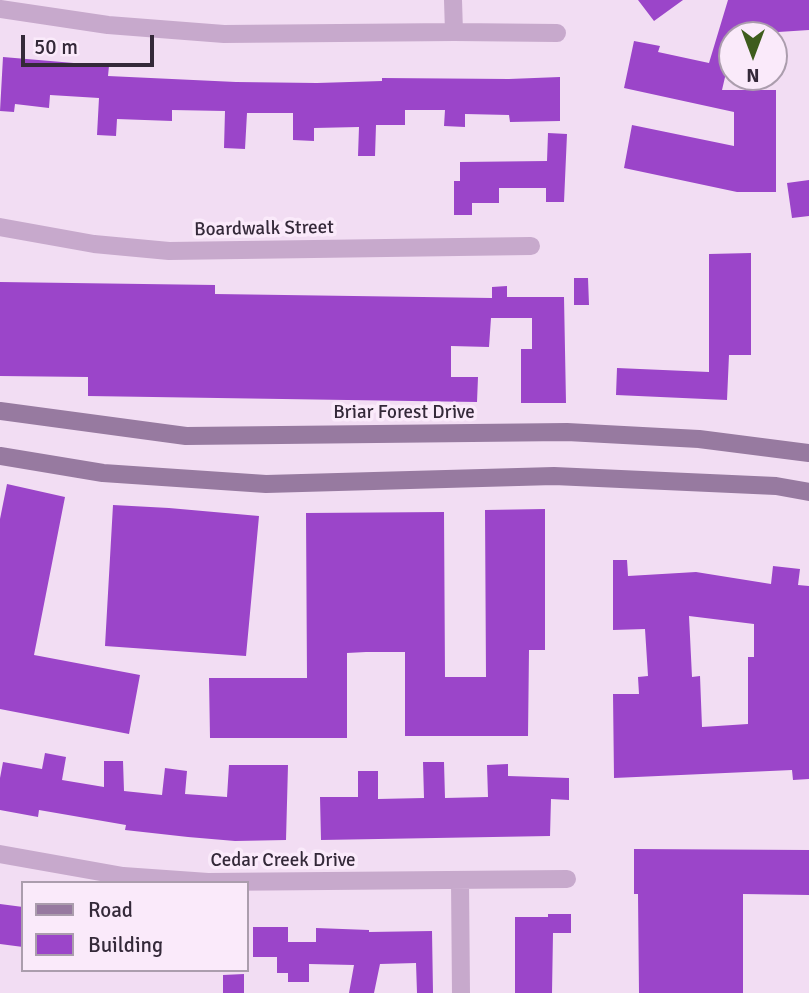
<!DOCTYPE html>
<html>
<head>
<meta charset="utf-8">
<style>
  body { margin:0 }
  #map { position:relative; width:809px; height:993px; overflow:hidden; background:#f2ddf3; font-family:Signika,sans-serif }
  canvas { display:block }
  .legend { position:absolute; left:21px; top:881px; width:228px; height:91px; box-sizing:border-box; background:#faeafa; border:2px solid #ab9dad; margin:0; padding:9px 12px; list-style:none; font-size:21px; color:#342939 }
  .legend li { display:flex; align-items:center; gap:14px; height:35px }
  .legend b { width:35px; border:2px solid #ab9dad }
  .north { position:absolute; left:718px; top:21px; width:70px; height:70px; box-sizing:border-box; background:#faeafa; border:2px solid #ab9dad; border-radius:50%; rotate:180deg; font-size:19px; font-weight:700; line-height:28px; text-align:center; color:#342939 }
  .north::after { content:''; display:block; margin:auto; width:24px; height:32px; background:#3e5c1d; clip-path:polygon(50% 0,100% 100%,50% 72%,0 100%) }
  .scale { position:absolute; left:21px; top:35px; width:133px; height:32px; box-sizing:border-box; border:4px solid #342939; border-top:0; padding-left:9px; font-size:21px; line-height:24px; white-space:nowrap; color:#342939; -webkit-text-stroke:5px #faeafa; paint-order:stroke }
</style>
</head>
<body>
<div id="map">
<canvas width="809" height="993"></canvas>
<ul class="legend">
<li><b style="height:9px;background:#977aa0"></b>Road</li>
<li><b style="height:19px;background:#9b45c9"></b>Building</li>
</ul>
<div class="north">N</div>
<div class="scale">50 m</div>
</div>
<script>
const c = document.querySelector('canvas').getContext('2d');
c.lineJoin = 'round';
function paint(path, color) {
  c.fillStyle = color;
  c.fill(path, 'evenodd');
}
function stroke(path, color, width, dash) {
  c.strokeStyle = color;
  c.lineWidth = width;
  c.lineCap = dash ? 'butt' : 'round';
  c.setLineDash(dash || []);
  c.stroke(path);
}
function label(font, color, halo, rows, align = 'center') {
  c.font = font + ' Signika,sans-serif';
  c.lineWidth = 7;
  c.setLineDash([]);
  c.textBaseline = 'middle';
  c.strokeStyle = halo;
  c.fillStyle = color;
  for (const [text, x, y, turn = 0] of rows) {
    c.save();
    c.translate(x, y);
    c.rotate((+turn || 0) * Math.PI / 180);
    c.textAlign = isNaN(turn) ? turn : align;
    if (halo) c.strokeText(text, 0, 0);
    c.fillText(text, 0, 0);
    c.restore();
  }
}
paint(new Path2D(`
  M638,0H683L654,21Z
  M728,0H809V30L732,35V47L722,90H776V192H737L624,168L632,125L734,146V112L624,88L634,41L660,46L658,52L709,63Z
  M3,57L109,66L108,76L236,82L317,83L382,81V78L509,79L560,77V121L510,122L509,115L465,114V127L444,126L445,110H405V125H376L375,156H358L359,127L314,128V141L293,140V113H247L245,149L224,148L225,111L172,110V121L117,119L116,136L97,135L99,98L50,95L49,108L15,104L14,112L0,111Z
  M548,133L567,134L564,202H546V188H499V203H472V215H454V181H460V162L547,161Z
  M809,180V216L792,218L787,183Z
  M751,253V355H729L727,400L616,395L617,368L709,372V254Z
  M574,278H588L589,305H574Z
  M0,282L215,285V294L492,298V287L507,286V297H564L566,403H521V349H532V318H491L489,347L451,346V377H478L477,402L88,396V377L0,376Z
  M7,484L65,497L34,655L140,675L129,734L0,709V519Z
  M113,505L169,508L259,516L246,656L105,646Z
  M545,509V650H529L528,736H405V652H366L347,653V738H210L209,678H307L306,513L444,512L445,677H486L485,510Z
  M613,560H627L628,576L696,572L771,584L773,566L800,569L798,585L809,586V779L793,780L792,770L614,778L613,694H639L638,677L648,676L645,629L613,630ZM689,616L754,624V657H748V724L702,727L700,676L692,677Z
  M45,753L66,757L62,780L104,787V761H123L124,791L162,795L165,768L187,771L185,794L227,797L229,765H288L286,840L235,841L188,837L125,830L126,825L39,810L38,817L0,810V778L3,762L42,769Z
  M423,762H444L445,798L488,797L487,765L508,764V776L569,778V800L551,799L550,836L321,840L320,797H358V771H378V799L424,798Z
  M634,849L809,850V895L743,894V993H639L638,894H634Z
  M0,904L23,907V947L0,944Z
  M548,914H571V933H553L552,993H515V917H548Z
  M253,927H288V942H316V928L369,930V932L432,931L433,993H417L416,963L380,964L374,993H349L354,965L309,964V982H288V973H277V957H253Z
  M244,974V993H223V975Z`), '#9b45c9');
stroke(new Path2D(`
  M453,0L454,32
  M0,9L108,25L224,34L454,32L557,33
  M0,227L94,244L169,251L531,246
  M0,854L123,876L208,882L567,879
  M460,881L461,993`), '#c7a9cc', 18);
stroke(new Path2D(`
  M0,411L186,436L567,432L699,439L809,453
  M0,456L103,473L266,484L554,476L776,486L809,492`), '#977aa0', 18);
label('19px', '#342939', '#faeafa', [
  ["Boardwalk Street",264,229,-1],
  ["Briar Forest Drive",404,413],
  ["Cedar Creek Drive",283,861]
]);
</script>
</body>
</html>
